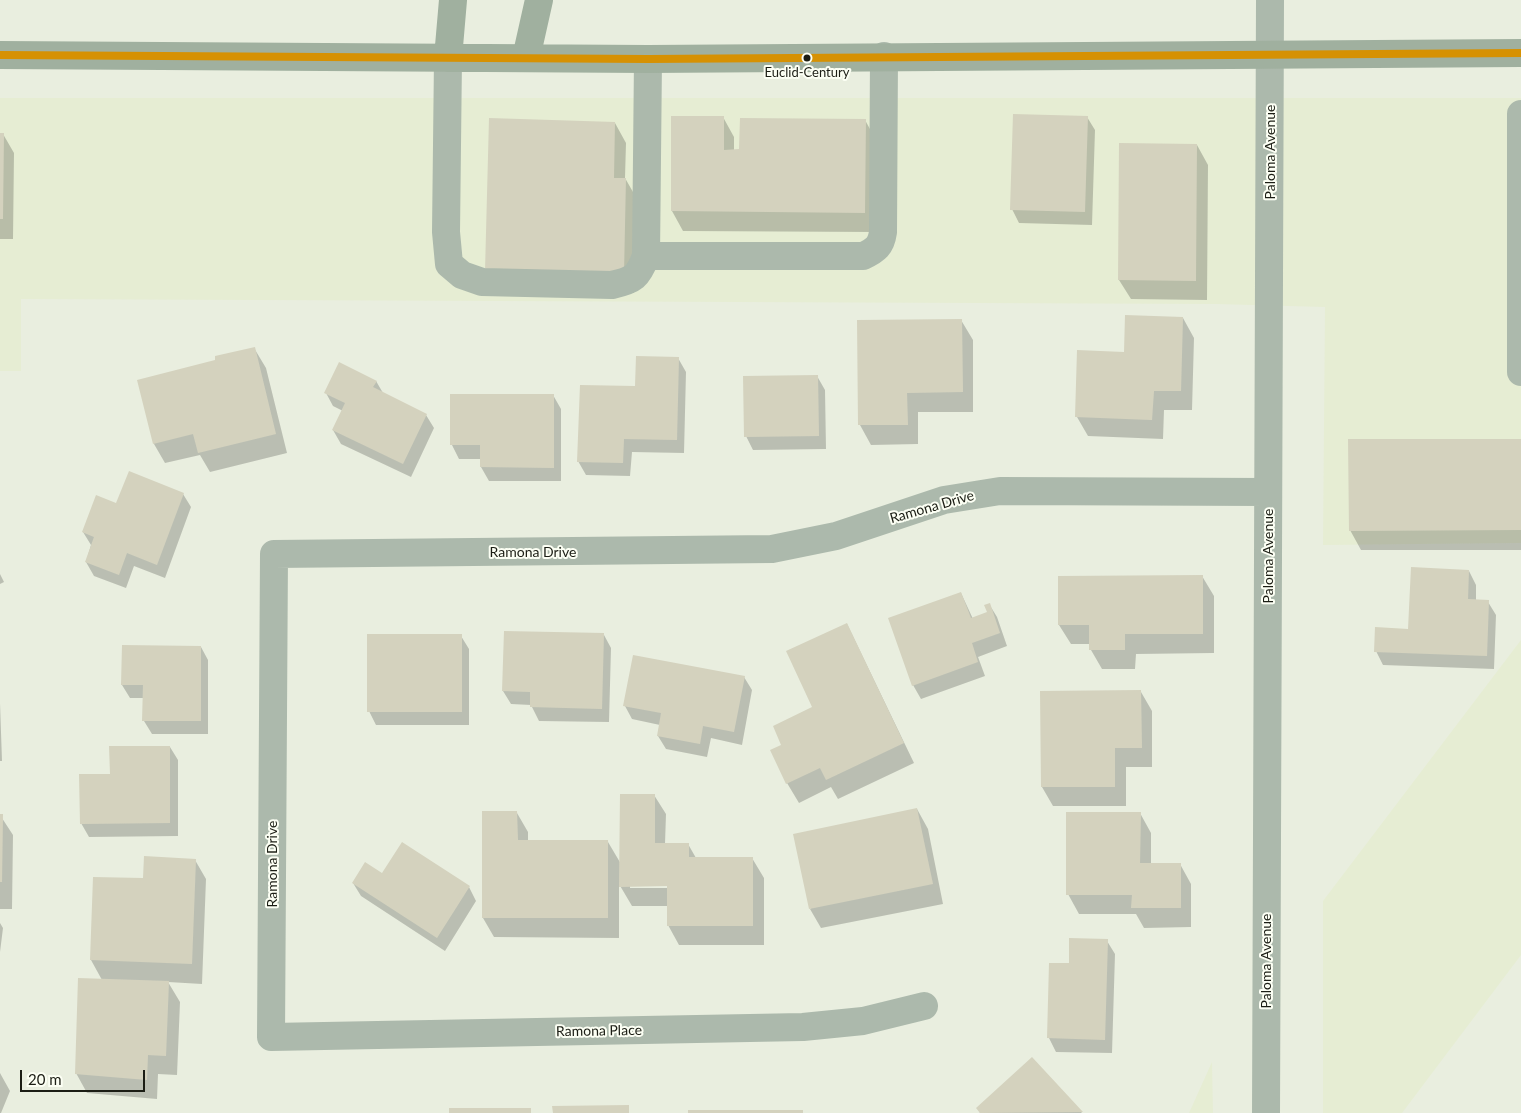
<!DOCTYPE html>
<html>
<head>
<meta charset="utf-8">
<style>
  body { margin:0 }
  #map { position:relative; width:1521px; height:1113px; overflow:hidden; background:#e9eedf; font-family:Lato,sans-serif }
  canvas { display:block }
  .scale { position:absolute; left:20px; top:1070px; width:125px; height:22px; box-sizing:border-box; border:2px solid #1b1d14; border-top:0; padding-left:6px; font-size:15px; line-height:18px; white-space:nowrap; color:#1b1d14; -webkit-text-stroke:4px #fcfff4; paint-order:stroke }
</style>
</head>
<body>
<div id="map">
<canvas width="1521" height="1113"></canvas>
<div class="scale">20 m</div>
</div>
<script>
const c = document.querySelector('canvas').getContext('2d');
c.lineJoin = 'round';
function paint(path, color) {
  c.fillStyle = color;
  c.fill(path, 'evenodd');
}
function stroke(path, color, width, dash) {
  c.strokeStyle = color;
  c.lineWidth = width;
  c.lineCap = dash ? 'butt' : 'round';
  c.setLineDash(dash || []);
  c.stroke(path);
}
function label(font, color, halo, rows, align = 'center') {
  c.font = font + ' Lato,sans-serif';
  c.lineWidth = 4;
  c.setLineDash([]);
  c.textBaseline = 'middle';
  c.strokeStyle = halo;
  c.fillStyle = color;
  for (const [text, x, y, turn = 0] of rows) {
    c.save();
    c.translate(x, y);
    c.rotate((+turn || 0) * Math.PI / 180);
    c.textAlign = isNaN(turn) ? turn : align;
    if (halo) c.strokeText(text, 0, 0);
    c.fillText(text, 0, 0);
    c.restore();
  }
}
paint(new Path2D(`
  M0,98H1521V543L1323,545L1325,307L1216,304L21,299V371H0Z
  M1521,640V955L1402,1113H1323V901Z
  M1212,1062L1213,1113H1189Z`), '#e6edd3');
paint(new Path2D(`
  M672,117H723L734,137V151L865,120L876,140L875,232L683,231L672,211Z
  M1087,117L1095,130L1092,225L1019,223L1012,209Z
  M615,123L626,143L625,178L637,199L634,293L497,290Z
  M0,134H3L14,153L13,239H0Z
  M1197,145L1208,165L1207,300L1131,299L1119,280Z
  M1183,318L1194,338L1192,410H1164L1163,439L1088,436L1077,417L1125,353Z
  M961,320L973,340V412H918V444L871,445L860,425L859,321Z
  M254,348L266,368L287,453L210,472L200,455L165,463L154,444L138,381L217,361Z
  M678,358L686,372L684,453L632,452L630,476L586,475L578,461L636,387Z
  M817,376L825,390L826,449L753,450L746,436Z
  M376,381L383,393L426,415L434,428L411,477L341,444L333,430L343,411L333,406L326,393Z
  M452,395H553L561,409V481H489L481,467V459H459L452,445Z
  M1521,440V550H1361L1350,530Z
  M183,494L191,507L165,578L134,566L126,588L94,576L86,562L91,545L83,532L117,504Z
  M1469,571L1476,585V601L1488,602L1496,615L1494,669L1383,665L1376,651L1409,630Z
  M0,574L4,582L0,584Z
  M1202,576L1214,596V653L1136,654L1135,669H1102L1091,650V644H1071L1059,625Z
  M961,593L973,619L988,613L989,604L997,617L1007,646L978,657L985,676L921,699L913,685Z
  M847,624L914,763L838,799L831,787L799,803L787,783L783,745L814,707Z
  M604,635L611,648L609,722L539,721L531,705L511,704L503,691Z
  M461,636L469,649V725H376L369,711Z
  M201,647L208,660V734H152L144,721V698H130L122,685Z
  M744,677L752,690L742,745L711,738L707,757L666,749L658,736L660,725L632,719L625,706Z
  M1141,692L1152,711V767H1126V806H1053L1042,787Z
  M0,703L2,761H0Z
  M170,747L178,760V836L89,837L81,823L111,775Z
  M654,795L666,814L665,844H688L696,858H752L764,878V945H679L668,925V906H632L619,884V938L494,937L483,918L517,813L528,832V841L608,842L621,864ZM630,885H673V888H630Z
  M917,809L928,829L943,904L821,928L810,909Z
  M1140,813L1151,833V865L1180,864L1191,884V927L1144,928L1136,914H1079L1068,894Z
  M0,815L13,835L12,909H0Z
  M195,860L206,879L202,984L168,982L180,1002L177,1075L158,1074L157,1099L87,1093L76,1073L102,980L91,960L144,880Z
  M382,875L469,887L476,901L445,951L361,896L353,883Z
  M0,923L3,928L0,952Z
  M1107,941L1115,954L1112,1053L1056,1052L1049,1038L1051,964H1070Z
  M1032,1058L1082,1113H980L978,1109Z
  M0,1073L10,1091L1,1113H0Z`), '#0003');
paint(new Path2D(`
  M1013,114L1088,116L1085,212L1010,210Z
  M671,116H724V150L739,149L740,118L866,119L865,213L671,211Z
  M489,118L615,122L614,178H626L624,274L485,271Z
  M0,133H4L3,219H0Z
  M1119,143L1197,144L1196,281L1118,280Z
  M1125,315L1183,317L1181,391H1154L1152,420L1075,417L1077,350L1124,352Z
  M962,319L963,392L907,393L908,425H858L857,320Z
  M255,347L276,434L198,453L193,434L153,444L137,380L215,360V356Z
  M636,356L679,357L677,440L624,439L623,463L577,462L580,385L635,386Z
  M339,362L377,381L373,387L427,414L403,464L332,430L345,403L324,393Z
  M818,375L819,436L744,437L743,376Z
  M450,394H554V468L480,467V445H450Z
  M1348,439H1521V530L1349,531Z
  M129,471L184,493L157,565L127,553L119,575L85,562L94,537L82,532L96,495L116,503Z
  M1411,567L1469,570L1468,599L1489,600L1487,656L1374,652L1375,627L1408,629Z
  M1203,575V634H1125V650H1089V625H1058V576Z
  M961,592L971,618L987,612L984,605L990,603L1000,633L972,643L978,662L912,686L888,618Z
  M847,623L904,743L826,780L820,768L786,784L770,750L781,745L773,726L812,707L786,651Z
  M504,631L604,633L602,709L530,707V692L502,691Z
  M367,634H462V712H367Z
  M122,645L201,646V721H142L143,685H121Z
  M633,655L745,676L734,732L703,726L700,744L657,736L661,713L623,706Z
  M1141,690L1142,748H1115V787H1041L1040,691Z
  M109,746H170V823L80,824L79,774H110Z
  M620,794H655V843H689V857H753V926H667V886L619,887Z
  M917,808L933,884L809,909L793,834Z
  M482,811H517L518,840H608V918H482Z
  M1066,812H1141L1140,863H1181V908H1131L1132,895H1066Z
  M0,814H3L2,882H0Z
  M402,842L470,886L437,938L352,883L365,862L382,873Z
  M144,856L196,859L192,964L90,960L93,877L143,878Z
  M1069,938L1108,939L1105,1040L1047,1038L1049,963H1069Z
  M78,978L169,981L166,1056L148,1055L147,1080L75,1074Z
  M1032,1057L1083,1112L980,1113L976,1108Z
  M629,1105V1113H553L552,1106Z
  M449,1108H531V1113H449Z
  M688,1110H803V1113H688Z`), '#d4d2be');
stroke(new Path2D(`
  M448,58L446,232L449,264L462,275L482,282L612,285C634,280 638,277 646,256L648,59
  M1521,114V372
  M646,256H863C876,250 881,246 883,232L884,56
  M924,1006L863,1021L803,1027L271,1037L274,554L772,549L836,536L944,500L1000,491L1268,492
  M1266,1113L1270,0`), '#acb9ac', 28);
stroke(new Path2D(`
  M0,55L648,59L1521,53
  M448,58L453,0
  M526,58L539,0`), '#a0b09f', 28);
stroke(new Path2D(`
  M0,55L648,59L1521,53`), '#d69103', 8);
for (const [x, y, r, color] of [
  [807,58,4.5,"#1b1d14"]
]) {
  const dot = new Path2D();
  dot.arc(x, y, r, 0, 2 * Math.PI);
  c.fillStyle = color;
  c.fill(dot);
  stroke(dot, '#fcfff4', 2);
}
label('13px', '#1b1d14', '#fcfff4', [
  ["Euclid-Century",807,73]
]);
label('14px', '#1b1d14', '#fcfff4', [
  ["Paloma Avenue",1270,152,-90],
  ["Ramona Drive",932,507,-16],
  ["Ramona Drive",533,552],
  ["Paloma Avenue",1268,556,-90],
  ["Ramona Drive",272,864,-90],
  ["Paloma Avenue",1266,961,-90],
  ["Ramona Place",599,1031,-1]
]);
</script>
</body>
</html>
